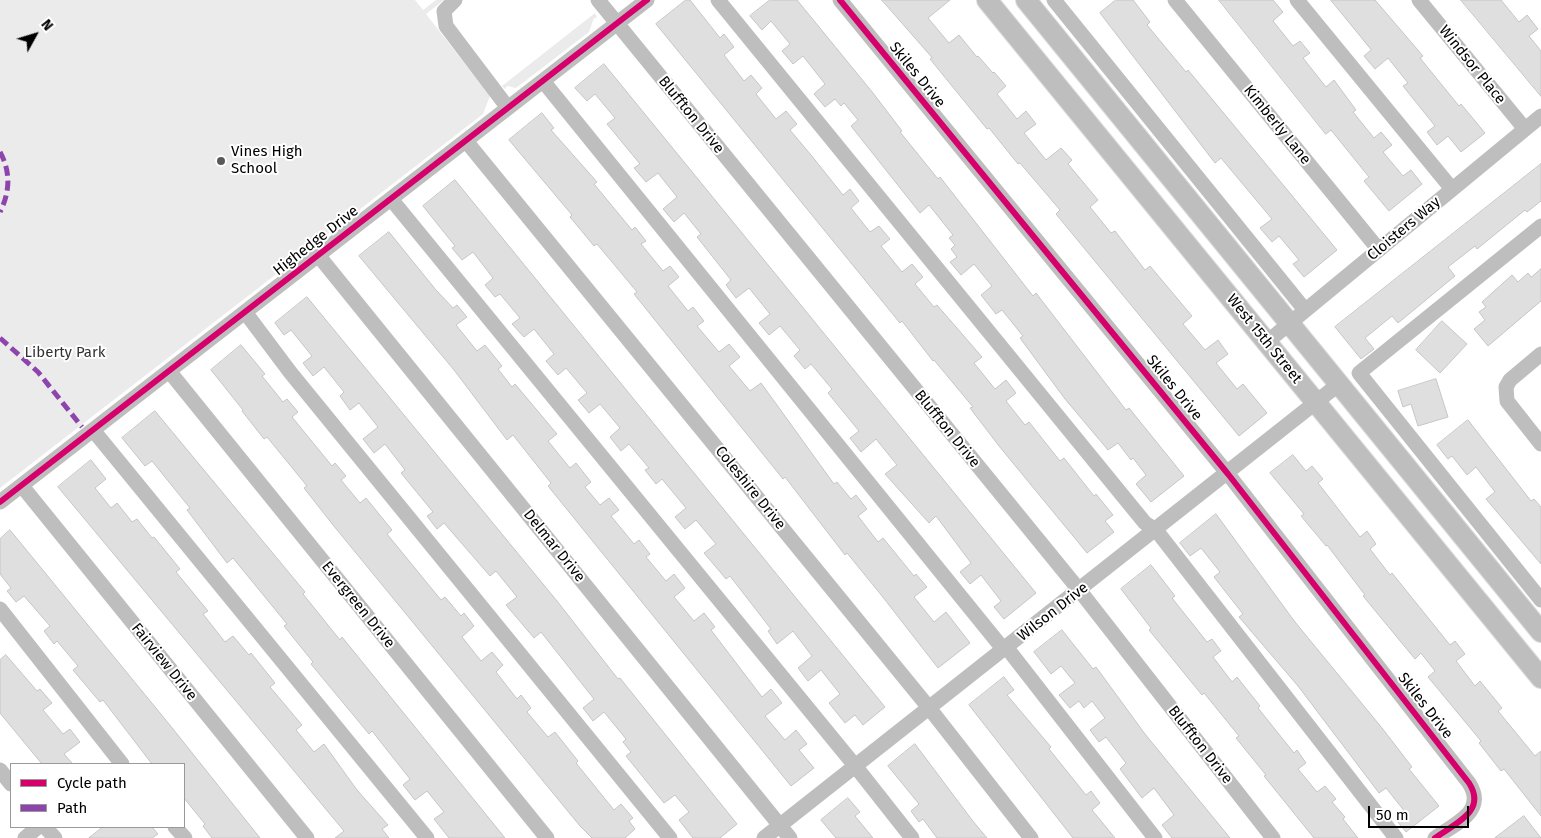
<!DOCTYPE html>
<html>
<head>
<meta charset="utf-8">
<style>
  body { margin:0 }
  #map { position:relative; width:1541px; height:838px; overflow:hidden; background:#fff; font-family:"Fira Sans",sans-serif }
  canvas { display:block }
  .legend { position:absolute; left:10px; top:763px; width:175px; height:65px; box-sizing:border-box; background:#fff; border:1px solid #999; margin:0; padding:6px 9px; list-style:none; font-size:15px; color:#000 }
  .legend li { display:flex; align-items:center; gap:10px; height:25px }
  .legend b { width:25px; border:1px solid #999 }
  .north { position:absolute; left:10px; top:10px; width:50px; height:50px; -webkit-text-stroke:4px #fff; paint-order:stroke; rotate:51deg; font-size:14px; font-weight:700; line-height:20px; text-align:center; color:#000 }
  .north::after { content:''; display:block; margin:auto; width:18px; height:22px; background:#000; clip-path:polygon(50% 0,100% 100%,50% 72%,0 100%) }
  .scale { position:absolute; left:1368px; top:806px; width:101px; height:22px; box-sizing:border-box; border:2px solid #000; border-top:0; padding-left:6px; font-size:15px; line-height:18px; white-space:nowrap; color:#000; -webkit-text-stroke:4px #fff; paint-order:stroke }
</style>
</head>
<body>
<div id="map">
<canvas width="1541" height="838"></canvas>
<ul class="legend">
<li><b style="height:6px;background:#d6006c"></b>Cycle path</li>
<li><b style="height:6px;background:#8e44ad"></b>Path</li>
</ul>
<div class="north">N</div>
<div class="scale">50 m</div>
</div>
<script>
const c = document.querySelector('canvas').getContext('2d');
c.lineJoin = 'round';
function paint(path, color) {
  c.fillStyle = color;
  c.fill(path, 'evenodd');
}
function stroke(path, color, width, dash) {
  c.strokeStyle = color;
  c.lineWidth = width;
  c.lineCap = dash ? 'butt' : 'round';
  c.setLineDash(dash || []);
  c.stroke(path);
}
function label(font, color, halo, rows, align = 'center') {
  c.font = font + ' "Fira Sans",sans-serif';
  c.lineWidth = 4;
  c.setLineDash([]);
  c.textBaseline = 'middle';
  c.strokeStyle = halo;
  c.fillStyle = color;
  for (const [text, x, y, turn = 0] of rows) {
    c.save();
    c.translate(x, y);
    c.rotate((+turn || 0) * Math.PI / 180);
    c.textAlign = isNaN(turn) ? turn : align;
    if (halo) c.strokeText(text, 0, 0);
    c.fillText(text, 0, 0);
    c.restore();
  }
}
paint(new Path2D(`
  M0,0H415L423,10L436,0H444L426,14L490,96L483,114L0,488Z
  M595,13L597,18H594L589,32L516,88L507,86L505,89L502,86Z`), '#ebebeb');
const building = new Path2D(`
  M686,0H690L720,38L724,34L734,47L724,55L744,81L751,75L762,88L756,94L776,119L786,111L797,124L790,130L811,155L843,195L850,189L859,201L851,208L870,232L879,226L890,239L881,246L902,272L912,264L923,277L915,284L934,307L937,305L982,357L974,363L995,389L1006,380L1016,393L1006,401L1025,425L1029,422L1060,461L1064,458L1094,496L1096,494L1113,515L1105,521L1114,532L1087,553L999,446L970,408L973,407L934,360L933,361L902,321L900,323L656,24Z
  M770,0H797L873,93L902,131L900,132L938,179L940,177L1033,296L1036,293L1126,410L1129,408L1184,476L1151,502L1136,484L1146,475L1133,458L1131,460L1118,443L1108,450L1065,399L1020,338L1023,336L1002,310L996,314L981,295L992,286L974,264L961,275L950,262L957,257L951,249L955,245L949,238L953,235L929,205L920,213L851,126L858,120L844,103L841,106L835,99L825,107L814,94L825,84L803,56L793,64L782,51L790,44L771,21L762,30L750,16Z
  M882,0H950L928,18L949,43L959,35L977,57L978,56L993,73L994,72L1006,86L997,94L1017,119L1026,111L1036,124L1024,133L1046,160L1061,148L1072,160L1068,164L1098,200L1090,207L1111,233L1115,231L1145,270L1150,266L1192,316L1183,324L1205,350L1218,340L1228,354L1216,363L1237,389L1243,384L1267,413L1239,436L1056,214L1060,210L1020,163L1018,164L989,128L987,129L930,59L932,58Z
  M1116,0H1133L1150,22L1147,25L1186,72L1188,70L1337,250L1304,277L1293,264L1299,260L1279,236L1272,242L1260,228L1272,219L1221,158L1215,163L1100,13Z
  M1219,0H1273L1283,12L1273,21L1293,46L1300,41L1310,53L1303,58L1326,87L1334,80L1356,110L1353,112L1374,138L1381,132L1392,145L1383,152L1403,176L1411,170L1422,184L1389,211L1364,181L1369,177L1331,130L1326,134Z
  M1331,0H1375L1423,56L1420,58L1459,106L1461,104L1485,133L1461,152L1448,136L1437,145L1427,132L1435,126L1403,86L1408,83L1388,58L1375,69L1364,56L1371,50Z
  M1461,0H1501L1519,22L1527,15L1538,29L1529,36L1541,51V96Z
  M604,64L1036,593L1004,619L994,607L1001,601L981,575L970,584L960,572L971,563L936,516L929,523L885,474L897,465L876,439L861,452L850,438L859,431L828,393L832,389L811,364L805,369L794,356L800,350L780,326L769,335L759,323L770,314L749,288L736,298L726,285L731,280L697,237L701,234L684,213L674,222L663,209L677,197L658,173L646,182L634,168L640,164L607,124L615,118L595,94L587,101L575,88Z
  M542,113L554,128L551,130L597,182L594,184L632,230L635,227L646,241L641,244L663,271L670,266L679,277L668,286L688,311L693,307L704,321L697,326L719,352L729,344L740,357L729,366L750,391L761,383L834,484L837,482L851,499L856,495L867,509L858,516L878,542L883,538L914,576L916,574L927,587L914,597L934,622L946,612L970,643L938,668L882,596L847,553L845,555L785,477L783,479L634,294L637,292L597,244L594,246L570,217L572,215L509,140Z
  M1541,164V201L1527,212L1525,210L1477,249L1475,246L1448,267L1455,276L1398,323L1392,316L1365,338L1374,349L1361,359L1335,327Z
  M455,180L885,707L863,725L855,715L845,723L829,703L840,694L821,670L808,681L798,668L812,656L793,631L777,644L768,631L771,629L730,576L726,579L704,553L716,544L696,520L685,529L675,517L686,508L662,479L656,484L645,470L649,468L629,444L621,451L610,437L620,428L600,404L589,413L578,400L587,393L566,368L558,375L546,361L554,354L534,329L524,337L512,324L520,318L500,294L495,297L485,285L493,278L473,252L462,260L452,248L455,246L423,206Z
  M389,232L436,290L453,308L457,305L467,317L456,325L477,351L485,345L502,366L498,369L512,387L515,384L557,434L548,441L570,468L576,463L591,482L585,487L600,505L609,498L619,510L611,516L634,544L639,540L650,554L646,557L666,581L674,574L685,588L674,597L694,621L704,613L715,627L711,630L762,697L771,689L782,703L765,716L785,740L796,730L807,744L799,750L814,768L791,786L548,486L551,483L513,435L507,440L454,370L359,256Z
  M1541,269V301L1488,346L1474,329L1485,320L1479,312L1486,307L1482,302L1512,275L1518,282L1528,273L1531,277Z
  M307,297L557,601L618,679L620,678L737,824L720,838H693L679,820L689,812L675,795L664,803L626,756L631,752L623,742L626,739L604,712L593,721L583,708L594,699L541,632L534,638L506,605L517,597L496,571L490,576L444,523L437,529L427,516L433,512L401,473L405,470L385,444L374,453L363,439L378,427L359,403L350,410L340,396L344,392L324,367L313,376L303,363L312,356L291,330L284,335L275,323Z
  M1442,321L1467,344L1440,373L1416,350Z
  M241,345L265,374L262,376L283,402L287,399L298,412L292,417L332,466L335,463L346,476L341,480L360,503L366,498L392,530L387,534L441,600L445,597L461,616L464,613L474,626L462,637L481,661L492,652L503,665L496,672L517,699L521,695L531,708L527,712L548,737L555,732L578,761L576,763L614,810L621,804L633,818L629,821L635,829L625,838H592L580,826L333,525L304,488L307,486L267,437L264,439L242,411L243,410L211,370Z
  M1436,379L1448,417L1418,426L1411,404L1403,407L1398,391Z
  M155,411L305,592L303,594L340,640L342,637L505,838H449L434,819L444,812L427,791L415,800L403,785L410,779L372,731L369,734L311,664L313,662L284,626L287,624L233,558L227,563L187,510L190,508L152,461L145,466L122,438Z
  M1468,420L1531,501L1534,499L1541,507V564L1486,499L1495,492L1476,467L1467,475L1452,456L1448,459L1437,445Z
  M1293,455L1306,471L1312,466L1323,479L1318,483L1360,537L1367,531L1376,544L1370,549L1390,575L1392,573L1450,645L1455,641L1465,654L1456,661L1475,686L1480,681L1502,708L1498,711L1535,756L1541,751V816L1504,769L1501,771L1479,743L1481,741L1428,677L1435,671L1421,653L1415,659L1363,596L1365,595L1327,545L1326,546L1301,516L1304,514L1270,473Z
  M91,460L106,479L95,488L111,508L117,503L132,522L137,519L152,538L154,537L180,569L176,572L208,611L203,614L225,642L233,636L249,655L251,653L275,683L270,687L302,725L296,730L314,752L324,744L357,790L388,825L382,829L389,838H335L344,831L58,487Z
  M1216,514L1295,622L1382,728L1412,767L1409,769L1439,806L1406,832L1397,821L1406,813L1386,788L1379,793L1298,686L1239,617L1243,614L1214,577L1220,572L1201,548L1190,556L1180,543Z
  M10,530L169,724L260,838H212L203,826L205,824L184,798V764H152L103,700L100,702L73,670L78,666L57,641L54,644L44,631L50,626L24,596L16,602L7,591L11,588L0,574V539Z
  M1151,565L1175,596L1172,598L1207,642L1212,639L1221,651L1213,657L1232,682L1237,677L1260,706L1258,708L1294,753L1297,750L1306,763L1298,769L1317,792L1325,786L1336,799L1332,802L1345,817L1343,819L1358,838H1314L1264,776L1266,775L1236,738L1239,736L1204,693L1202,695L1149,630L1151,628L1121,589Z
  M1062,630L1093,669L1096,667L1145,734L1230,838H1172L1162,825L1174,815L1154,788L1142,798L1120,769L1126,763L1106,737L1099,742L1090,730L1105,718L1092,701L1084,708L1079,701L1070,708L1059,695L1075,683L1061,666L1051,674L1034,652Z
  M6,655L37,691L40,689L52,703L43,710L63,734L70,729L80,742L64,754L73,764H42L0,713V660Z
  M1004,677L1014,690L1007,695L1051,747L1049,749L1086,795L1091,791L1100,803L1092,810L1115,838H1073L969,705Z
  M915,744L972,820L987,838H937L923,819L919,822L911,811L919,804L888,766Z
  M848,798L860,812L855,816L873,838H836L821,820Z
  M1524,816L1541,838H1495Z
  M103,827H152L158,834L152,838H89Z`);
paint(building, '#dfdfdf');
stroke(building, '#c6c6c6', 1);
const major = new Path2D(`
  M987,0L1541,678
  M1026,0L1541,632`);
stroke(major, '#dbdbdb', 22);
stroke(new Path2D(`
  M455,0L444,11L446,26L508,108
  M598,0L1080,591L1273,838
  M718,0L1145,523L1156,530L1396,838
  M840,0L1228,474L1469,783C1487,811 1456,823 1435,838
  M1054,0L1305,310
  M1175,0L1379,250
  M1297,0L1452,189
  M1419,0L1525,129
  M543,81L1004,650
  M466,141L930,709L1031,838
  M391,199L856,767L912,838
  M1541,226L1359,373L1541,600
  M318,255L790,838
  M245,312L290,372L670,838
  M1267,342L1541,116
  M1541,354L1510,380L1506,387L1507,401L1541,444
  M169,371L547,838
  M93,430L427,838
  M22,486L307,838
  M0,502L647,0
  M0,609L122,764
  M1007,648L1155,838
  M0,770L11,784
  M45,827L55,838
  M175,827L185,838
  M25,838L38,827
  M764,838L1339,384`), '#bebebe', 15);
stroke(major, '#bebebe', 20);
stroke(new Path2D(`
  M0,152C11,172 10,192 0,212
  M0,338L38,372L82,427`), '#8e44ad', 5, [10, 5]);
stroke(new Path2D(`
  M840,0L1228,474L1469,783C1487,811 1456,823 1435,838
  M0,502L647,0`), '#d6006c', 6);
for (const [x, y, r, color] of [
  [221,161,5,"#595959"]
]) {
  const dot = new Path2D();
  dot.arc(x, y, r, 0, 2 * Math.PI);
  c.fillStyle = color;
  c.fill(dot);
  stroke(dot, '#fff', 2);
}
label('15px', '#000', '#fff', [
  ["Windsor Place",1472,65,51],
  ["Skiles Drive",917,75,51],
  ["Bluffton Drive",691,115,51],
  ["Kimberly Lane",1277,125,51],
  ["Cloisters Way",1404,229,-40],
  ["Highedge Drive",316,241,-38],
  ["West 15th Street",1264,339,51],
  ["Skiles Drive",1174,388,51],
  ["Bluffton Drive",947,429,51],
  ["Coleshire Drive",750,488,51],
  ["Delmar Drive",554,546,51],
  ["Evergreen Drive",358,605,51],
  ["Wilson Drive",1053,612,-38],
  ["Fairview Drive",164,662,51],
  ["Skiles Drive",1425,706,52],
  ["Bluffton Drive",1200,745,52]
]);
label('15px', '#000', '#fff', [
  ["Vines High",231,152],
  ["School",231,169]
], 'left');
label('15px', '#323232', '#fff', [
  ["Liberty Park",65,353]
]);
</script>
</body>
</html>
